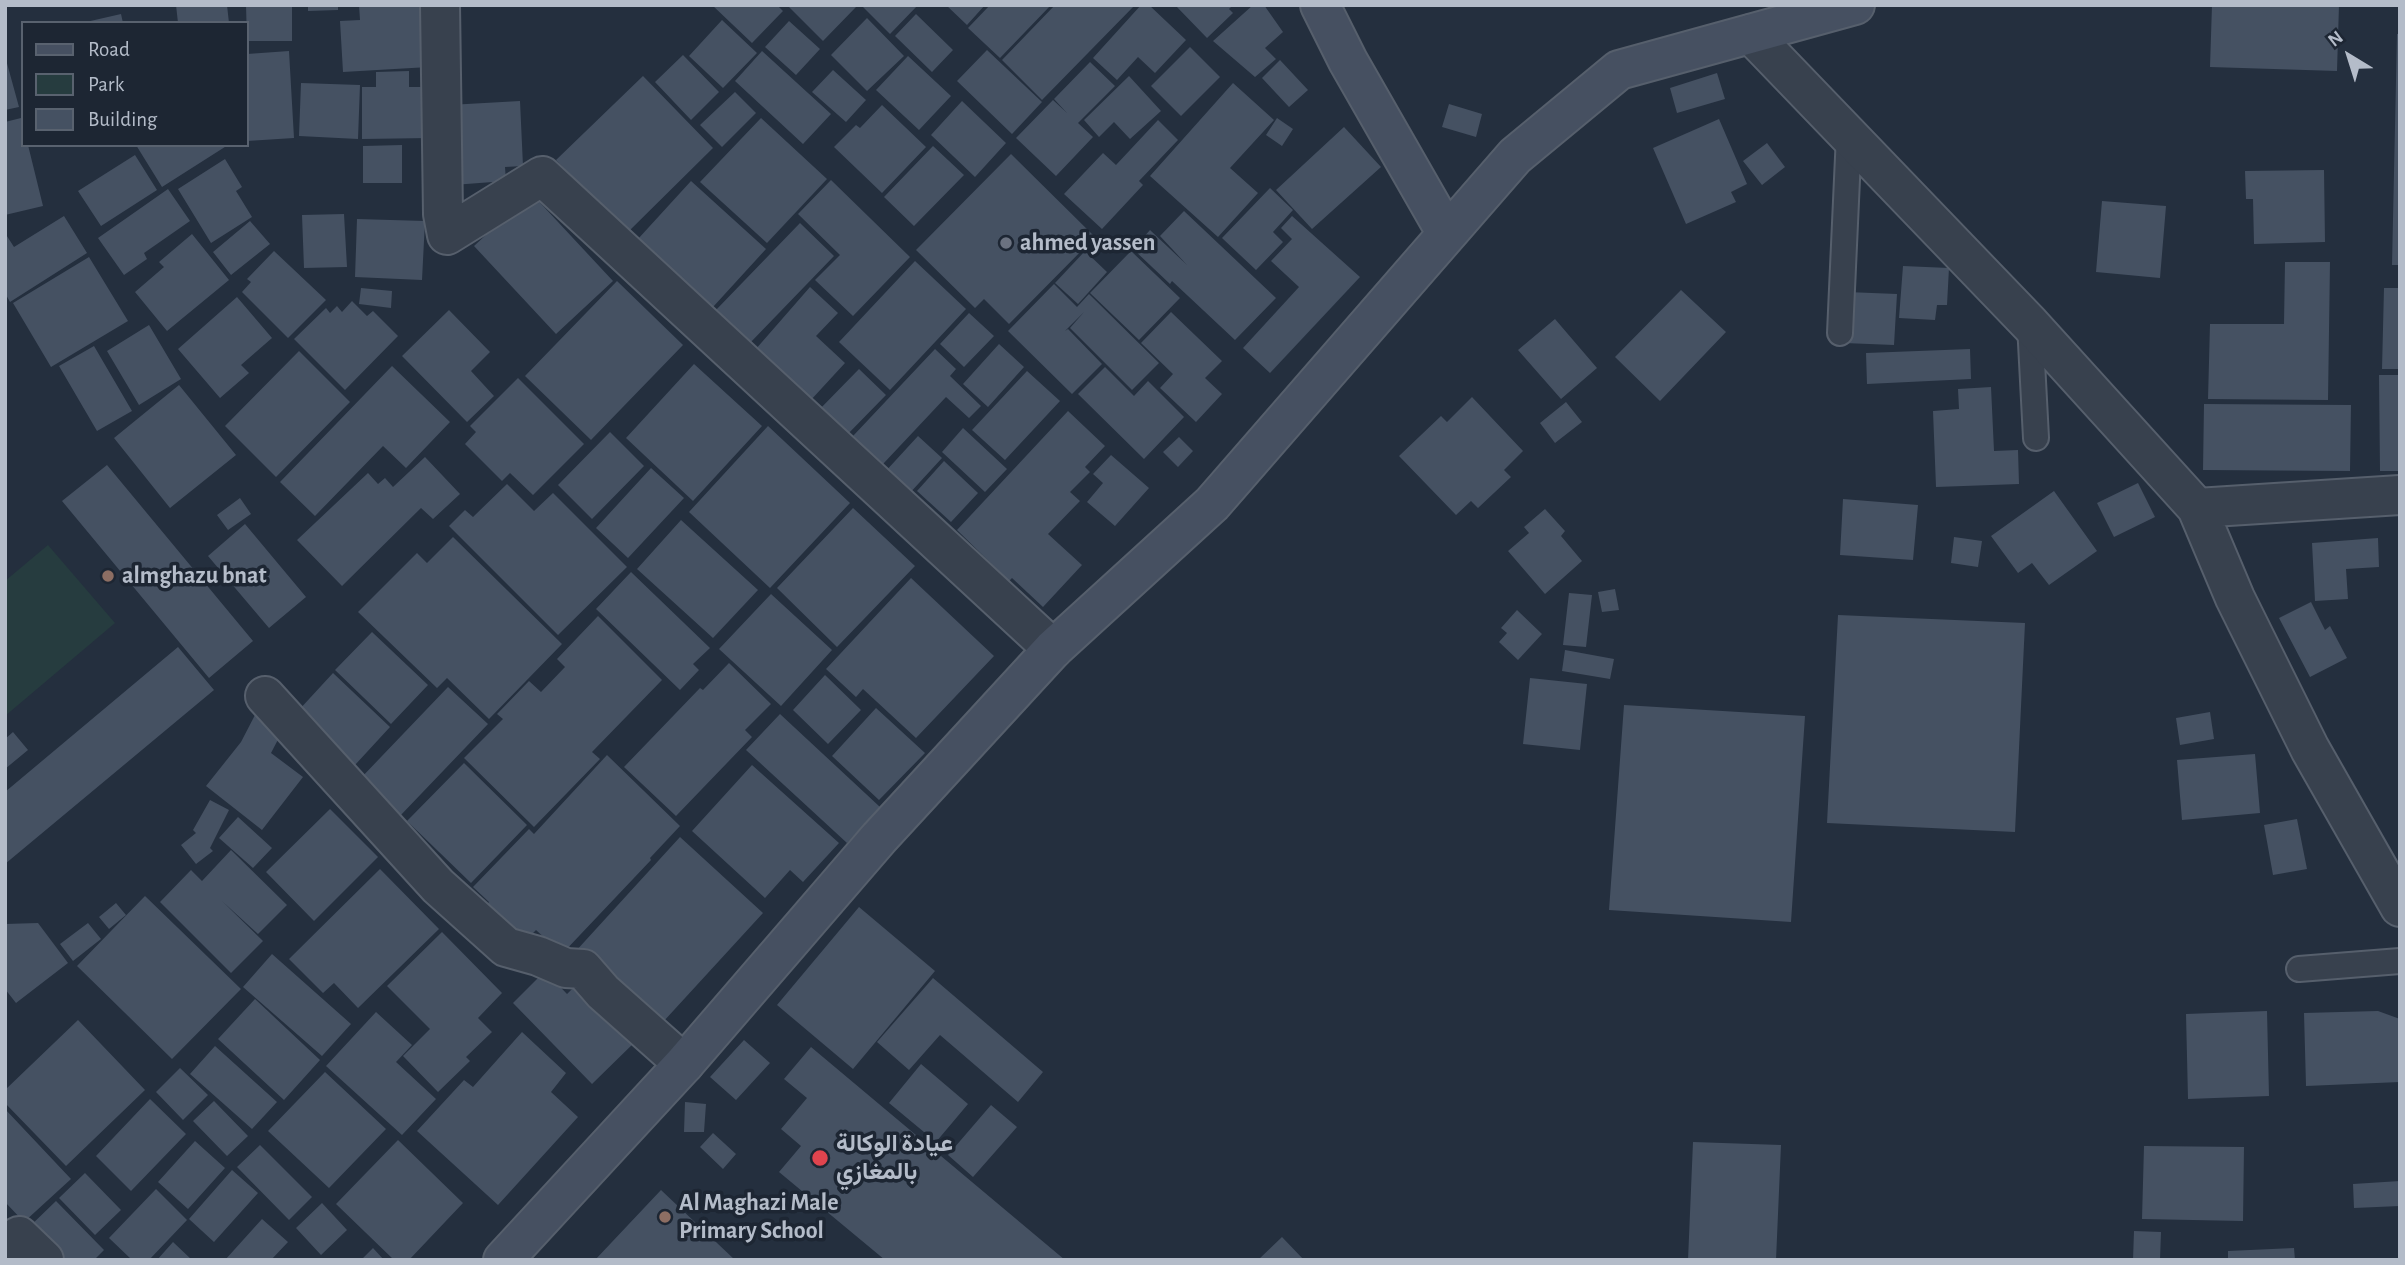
<!DOCTYPE html>
<html>
<head>
<meta charset="utf-8">
<style>
  body { margin:0 }
  #map { position:relative; width:2405px; height:1265px; overflow:hidden; background:#242f3e; font-family:"Alegreya Sans",sans-serif }
  canvas { display:block }
  .frame { position:absolute; inset:0; border:7px solid #b4bcc9; pointer-events:none }
  .legend { position:absolute; left:21px; top:21px; width:228px; height:126px; box-sizing:border-box; background:#1d2633; border:2px solid #59626f; margin:0; padding:9px 12px; list-style:none; font-size:21px; color:#b4bcc9 }
  .legend li { display:flex; align-items:center; gap:14px; height:35px }
  .legend b { width:35px; border:2px solid #59626f }
  .north { position:absolute; left:2314px; top:21px; width:70px; height:70px; -webkit-text-stroke:5px #1d2633; paint-order:stroke; rotate:322deg; font-size:19px; font-weight:700; line-height:28px; text-align:center; color:#b4bcc9 }
  .north::after { content:''; display:block; margin:auto; width:24px; height:32px; background:#b4bcc9; clip-path:polygon(50% 0,100% 100%,50% 72%,0 100%) }
</style>
</head>
<body>
<div id="map">
<canvas width="2405" height="1265"></canvas>
<div class="frame"></div>
<ul class="legend">
<li><b style="height:9px;background:#465061"></b>Road</li>
<li><b style="height:19px;background:#263c3f"></b>Park</li>
<li><b style="height:19px;background:#455162"></b>Building</li>
</ul>
<div class="north">N</div>
</div>
<script>
const c = document.querySelector('canvas').getContext('2d');
c.lineJoin = 'round';
function paint(path, color) {
  c.fillStyle = color;
  c.fill(path, 'evenodd');
}
function stroke(path, color, width, dash) {
  c.strokeStyle = color;
  c.lineWidth = width;
  c.lineCap = dash ? 'butt' : 'round';
  c.setLineDash(dash || []);
  c.stroke(path);
}
function label(font, color, halo, rows, align = 'center') {
  c.font = font + ' "Alegreya Sans",Vazirmatn,sans-serif';
  c.lineWidth = 7;
  c.setLineDash([]);
  c.textBaseline = 'middle';
  c.strokeStyle = halo;
  c.fillStyle = color;
  for (const [text, x, y, turn = 0] of rows) {
    c.save();
    c.translate(x, y);
    c.rotate((+turn || 0) * Math.PI / 180);
    c.textAlign = isNaN(turn) ? turn : align;
    if (halo) c.strokeText(text, 0, 0);
    c.fillText(text, 0, 0);
    c.restore();
  }
}
paint(new Path2D(`
  M48,545L115,623L5,716V581Z`), '#263c3f');
paint(new Path2D(`
  M176,5H227L229,23H178Z
  M246,5H292V41H247Z
  M308,5H338V10L308,11Z
  M359,5H428L429,67L343,72L340,21L360,20Z
  M712,5H777L783,11L752,43Z
  M787,5H854L856,7L823,41Z
  M861,5H918L890,34Z
  M946,5H985L967,25Z
  M990,5H1051L1000,58L968,28Z
  M1055,5H1135L1042,100L1002,60Z
  M1141,5H1149L1186,40L1155,73L1138,57L1117,80L1093,58Z
  M1175,5H1233L1229,9L1233,13L1207,38Z
  M1253,5H1264L1283,32L1265,48L1276,59L1255,77L1213,41Z
  M2212,5H2339L2337,71L2210,67Z
  M121,14L123,23H86V22Z
  M916,14L953,50L932,72L895,36Z
  M867,18L904,56L867,91L831,55Z
  M722,20L757,53L723,88L689,56Z
  M789,21L820,49L796,75L765,47Z
  M2397,34H2400V265H2392Z
  M1190,47L1220,77L1181,116L1151,86Z
  M987,50L1042,102L1012,134L957,81Z
  M289,51L294,138L247,141V54Z
  M762,51L831,114L803,144L735,81Z
  M683,55L719,92L691,120L655,82Z
  M5,56L19,107L5,110Z
  M908,56L951,96L919,130L876,90Z
  M1280,60L1308,90L1289,107L1262,78Z
  M1090,62L1115,86L1078,123L1093,137L1056,176L1016,138L1053,100L1067,113L1054,99Z
  M833,70L866,100L846,122L812,92Z
  M409,71V87H429L430,138L362,139V87H376V72Z
  M1717,73L1725,99L1677,113L1670,88Z
  M643,76L713,148L627,233L556,160Z
  M1129,76L1161,111L1130,139L1114,122L1099,137L1084,120Z
  M301,83L360,85L358,139L299,136Z
  M1233,83L1274,120L1230,168L1258,193L1218,237L1150,176Z
  M735,92L756,113L722,147L700,125Z
  M520,101L523,166L505,167L506,181L453,185L449,105Z
  M962,101L1006,143L975,177L931,135Z
  M1449,104L1482,114L1476,137L1442,127Z
  M882,105L926,147L882,193L834,147L856,125L860,128Z
  M21,118L23,145H28L43,206L5,215V122Z
  M761,118L827,179L767,243L700,182Z
  M1277,118L1293,129L1282,146L1266,135Z
  M1719,119L1747,184L1731,192L1736,202L1686,224L1653,148Z
  M1158,120L1178,140L1139,181L1143,185L1102,229L1064,194L1103,153L1116,165Z
  M1344,127L1381,167L1312,229L1276,190Z
  M1767,143L1785,167L1762,185L1743,161Z
  M136,145H228L162,187Z
  M402,145V183H363V146Z
  M933,146L964,175L914,226L884,197Z
  M1011,154L1095,237L1009,324L984,299L975,308L916,250Z
  M135,155L157,190L101,226L78,191Z
  M225,159L242,187L236,191L252,217L211,243L178,189Z
  M2324,170L2325,242L2254,244L2253,199H2246L2245,171Z
  M831,180L910,257L853,316L815,280L840,255L798,214Z
  M691,181L766,249L713,307L638,239Z
  M1270,188L1293,210L1273,232L1283,242L1256,270L1222,238Z
  M168,189L190,221L144,253L147,259L124,275L98,238Z
  M531,193L613,281L556,334L474,246Z
  M2102,201L2166,206L2160,278L2096,272Z
  M1184,211L1276,298L1235,340L1172,281L1170,284L1133,249L1150,230L1187,265L1160,236Z
  M344,214L347,267L304,268L302,215Z
  M64,216L87,253L10,302L5,293V233L14,247Z
  M1292,216L1360,277L1270,373L1243,348L1299,287L1271,261L1292,239L1281,228Z
  M357,219L425,221L422,280L355,277Z
  M250,221L270,244L231,275L213,252Z
  M800,223L834,256L749,344L715,311Z
  M192,234L229,280L167,331L135,292L164,267L159,262Z
  M274,251L326,300L288,338L242,292L251,282L247,279Z
  M1085,251L1107,272L1078,304L1055,283Z
  M1131,251L1180,298L1139,340L1090,293Z
  M89,257L128,321L51,367L13,303Z
  M915,261L966,309L890,390L839,342Z
  M2285,262H2330L2328,400L2208,399L2210,324H2284Z
  M1903,266L1949,268L1947,305H1937L1935,320L1899,318Z
  M617,281L683,345L591,440L525,376Z
  M1054,284L1077,307L1089,294L1159,363L1132,390L1070,328L1084,312L1065,331L1068,329L1102,364L1072,394L1008,331Z
  M810,287L838,313L816,336L845,363L810,401L755,350Z
  M361,288L392,291L391,308L359,304Z
  M2384,288H2400V369H2382Z
  M1681,290L1726,332L1660,401L1615,357Z
  M1847,292L1897,294L1894,345L1844,343Z
  M237,297L272,338L241,365L249,373L220,398L178,349Z
  M352,301L367,316L373,311L398,336L345,390L294,339L326,308L330,313L337,306L342,312Z
  M449,310L490,352L471,371L494,396L467,422L402,356Z
  M1171,312L1222,361L1205,378L1222,394L1196,422L1160,388L1173,374L1141,343Z
  M969,313L994,336L964,367L940,344Z
  M1555,319L1597,368L1561,399L1518,350Z
  M149,325L181,379L139,405L107,351Z
  M999,344L1024,367L988,407L963,384Z
  M94,346L132,411L97,431L59,366Z
  M935,349L956,369L950,376L981,406L969,418L946,397L883,464L853,436Z
  M1970,349L1971,379L1867,384L1866,353Z
  M299,351L350,402L276,477L225,426Z
  M694,364L762,426L693,501L626,438Z
  M392,366L450,422L406,468L383,446L315,516L280,482Z
  M1105,367L1134,396L1148,381L1184,417L1144,459L1078,394Z
  M859,369L886,395L843,439L816,413Z
  M1027,371L1060,401L1005,460L972,430Z
  M2379,375H2400V471H2380Z
  M518,378L584,444L533,495L510,473L502,481L465,444L476,432L470,426Z
  M179,385L236,455L170,508L114,438Z
  M1991,387L1994,451L2018,450L2019,484L1936,487L1933,411L1959,409L1958,389Z
  M1472,397L1523,451L1504,470L1511,477L1478,508L1471,501L1456,515L1399,456L1441,416L1447,422Z
  M1566,402L1582,422L1555,443L1540,423Z
  M2204,404L2351,405L2350,471L2203,470Z
  M1068,411L1105,446L1085,467L1090,472L1070,492L1080,501L1048,534L1082,565L1043,607L1012,578L1009,581L957,530Z
  M768,426L850,503L770,588L689,512Z
  M963,428L1007,469L985,492L942,452Z
  M610,432L644,466L592,519L558,485Z
  M918,436L942,458L908,495L884,473Z
  M1179,437L1193,451L1178,467L1163,452Z
  M1111,455L1149,488L1115,526L1087,502L1103,483L1093,474Z
  M425,457L460,494L433,519L421,508L342,586L297,540L368,473L378,484L385,478L393,487Z
  M944,461L978,493L951,522L917,491Z
  M107,465L253,641L209,678L62,501Z
  M651,468L684,498L628,558L596,528Z
  M2138,483L2155,517L2114,537L2097,503Z
  M507,484L534,511L553,493L627,567L558,635L449,526L465,510L473,517Z
  M2054,491L2097,551L2049,585L2032,563L2018,573L1991,536Z
  M240,498L251,514L228,530L217,515Z
  M1843,499L1918,505L1913,560L1840,555Z
  M853,508L915,566L837,647L777,588Z
  M1545,509L1565,531L1561,536L1582,561L1545,594L1508,551L1529,533L1524,527Z
  M681,520L758,590L713,638L637,569Z
  M245,524L306,597L269,628L208,556Z
  M453,537L562,644L489,719L447,678L437,688L358,612L417,553L427,563Z
  M1954,537L1982,541L1978,567L1951,563Z
  M2378,538L2379,567L2346,569L2348,599L2315,601L2312,543Z
  M631,572L710,648L693,664L699,670L680,690L596,609Z
  M911,578L994,656L916,738L863,689L856,697L826,669Z
  M1615,589L1619,610L1602,612L1598,592Z
  M1569,593L1592,595L1586,647L1563,645Z
  M771,594L832,650L781,706L719,649Z
  M2311,602L2325,630L2330,626L2347,658L2310,677L2279,618Z
  M1517,610L1542,634L1518,660L1499,642L1507,633L1501,628Z
  M1838,615L2025,623L2015,832L1827,823Z
  M598,616L662,680L592,752L600,759L534,827L464,758L503,719L497,714L529,681L541,692L565,667L557,659Z
  M372,632L428,685L391,724L335,670Z
  M178,647L214,690L5,864V792Z
  M1565,650L1614,659L1610,679L1562,671Z
  M729,663L771,704L745,730L752,737L676,816L624,767L700,688L703,690Z
  M333,673L390,727L355,765L298,711Z
  M825,675L861,710L828,744L793,710Z
  M1530,678L1587,684L1580,750L1523,744Z
  M448,687L488,724L399,817L359,780Z
  M1624,705L1805,716L1791,922L1609,910Z
  M876,708L925,753L879,800L832,756Z
  M2210,712L2214,739L2180,745L2176,718Z
  M780,714L880,807L847,843L746,750Z
  M255,715L283,730L271,753L303,777L262,830L206,786L241,742Z
  M13,732L28,750L5,769V739Z
  M2255,754L2260,813L2182,820L2177,760Z
  M607,755L680,826L650,858L651,860L562,954L536,930L524,942L486,906L489,902L473,887L529,829L534,834Z
  M464,763L527,825L471,883L407,821Z
  M752,765L839,843L803,882L790,870L765,898L692,831Z
  M210,800L229,810L210,848L213,851L196,864L181,845L196,833L193,830Z
  M330,809L378,857L314,921L266,872Z
  M238,817L272,848L253,868L219,838Z
  M2297,819L2307,869L2273,875L2264,825Z
  M680,837L763,913L663,1022L575,952Z
  M231,850L287,905L258,934L222,901L263,941L231,973L160,902L191,870L202,881Z
  M380,869L439,929L358,1008L334,983L323,993L289,959Z
  M145,896L241,989L172,1059L77,966Z
  M116,903L126,915L109,929L99,917Z
  M859,907L935,971L853,1069L777,1005Z
  M38,923L68,963L16,1003L5,989V924Z
  M88,923L101,939L73,961L60,944Z
  M442,932L502,993L478,1018L492,1032L466,1057L470,1061L438,1092L403,1056L430,1029L387,986Z
  M272,954L351,1024L322,1056L243,987Z
  M545,971L567,994L581,980L638,1039L592,1084L513,1003Z
  M933,978L1043,1072L1018,1102L940,1035L909,1070L877,1042Z
  M255,999L320,1060L284,1100L218,1039Z
  M2267,1011L2269,1096L2188,1099L2186,1014Z
  M2378,1011L2400,1019V1082L2306,1086L2304,1013Z
  M376,1012L412,1045L396,1062L436,1099L402,1135L326,1066Z
  M78,1020L145,1090L66,1166L5,1103V1090Z
  M522,1032L566,1073L551,1092L578,1117L498,1205L417,1131L464,1080L473,1087Z
  M744,1040L770,1063L736,1100L710,1077Z
  M215,1046L277,1102L252,1129L190,1074Z
  M811,1047L1065,1260H885L779,1172L801,1146L781,1129L807,1098L784,1079Z
  M921,1064L968,1104L936,1142L889,1103Z
  M180,1068L208,1095L183,1120L156,1092Z
  M325,1072L386,1129L329,1188L268,1131Z
  M150,1099L186,1134L131,1191L96,1156Z
  M214,1101L248,1136L227,1156L193,1121Z
  M685,1102L706,1104L704,1132H684Z
  M991,1105L1017,1127L973,1177L948,1155Z
  M5,1109L71,1179L24,1222L5,1202Z
  M713,1133L736,1154L723,1169L700,1147Z
  M398,1140L463,1203L409,1260H394L336,1204Z
  M195,1141L225,1168L188,1209L158,1182Z
  M1693,1142L1781,1145L1776,1260H1688Z
  M260,1145L312,1197L289,1220L237,1167Z
  M2144,1146L2244,1147L2243,1221L2142,1219Z
  M232,1170L258,1193L214,1242L189,1219Z
  M85,1173L121,1210L95,1235L59,1198Z
  M2400,1181V1206L2354,1208L2353,1184Z
  M156,1189L187,1220L149,1260H132L109,1238Z
  M661,1190L735,1260H595Z
  M56,1201L104,1250L94,1260H55L26,1230Z
  M322,1203L347,1230L321,1255L296,1228Z
  M262,1219L288,1242L271,1260H225Z
  M2134,1231L2161,1232L2160,1260H2133Z
  M1282,1237L1304,1260H1258Z
  M173,1242L192,1260H157Z
  M373,1248L384,1260H361Z
  M2294,1248L2295,1260H2228V1251Z`), '#455162');
const lane = new Path2D(`
  M2030,324L2036,438
  M1840,333L1849,135
  M2299,969L2400,961`);
const street = new Path2D(`
  M440,5L443,214L447,235L542,176L1053,649
  M1751,34L2030,324L2197,508L2235,598L2310,749L2400,907
  M2197,508L2400,495
  M265,696L438,886L506,947L538,956L566,968L583,969L603,992L684,1064
  M5,1245L19,1236L44,1260`);
const secondary = new Path2D(`
  M1320,5L1348,61L1447,234
  M503,1260L684,1064L879,838L1053,649L1212,504L1515,156L1619,70L1855,5`);
stroke(lane, '#565f6c', 28);
stroke(street, '#565f6c', 42);
stroke(secondary, '#565f6c', 42);
stroke(lane, '#38414e', 24);
stroke(street, '#38414e', 38);
stroke(secondary, '#465061', 38);
for (const [x, y, r, color] of [
  [1006,243,7,"#6b7280"],
  [108,576,7,"#8d6e63"],
  [820,1158,9,"#e0444e"],
  [665,1217,7,"#8d6e63"]
]) {
  const dot = new Path2D();
  dot.arc(x, y, r, 0, 2 * Math.PI);
  c.fillStyle = color;
  c.fill(dot);
  stroke(dot, '#1d2633', 2.5);
}
label('bold 24px', '#b4bcc9', '#1d2633', [
  ["ahmed yassen",1020,243],
  ["almghazu bnat",122,576],
  ["عيادة الوكالة",836,1144],
  ["بالمغازي",836,1172],
  ["Al Maghazi Male",679,1203],
  ["Primary School",679,1231]
], 'left');
</script>
</body>
</html>
